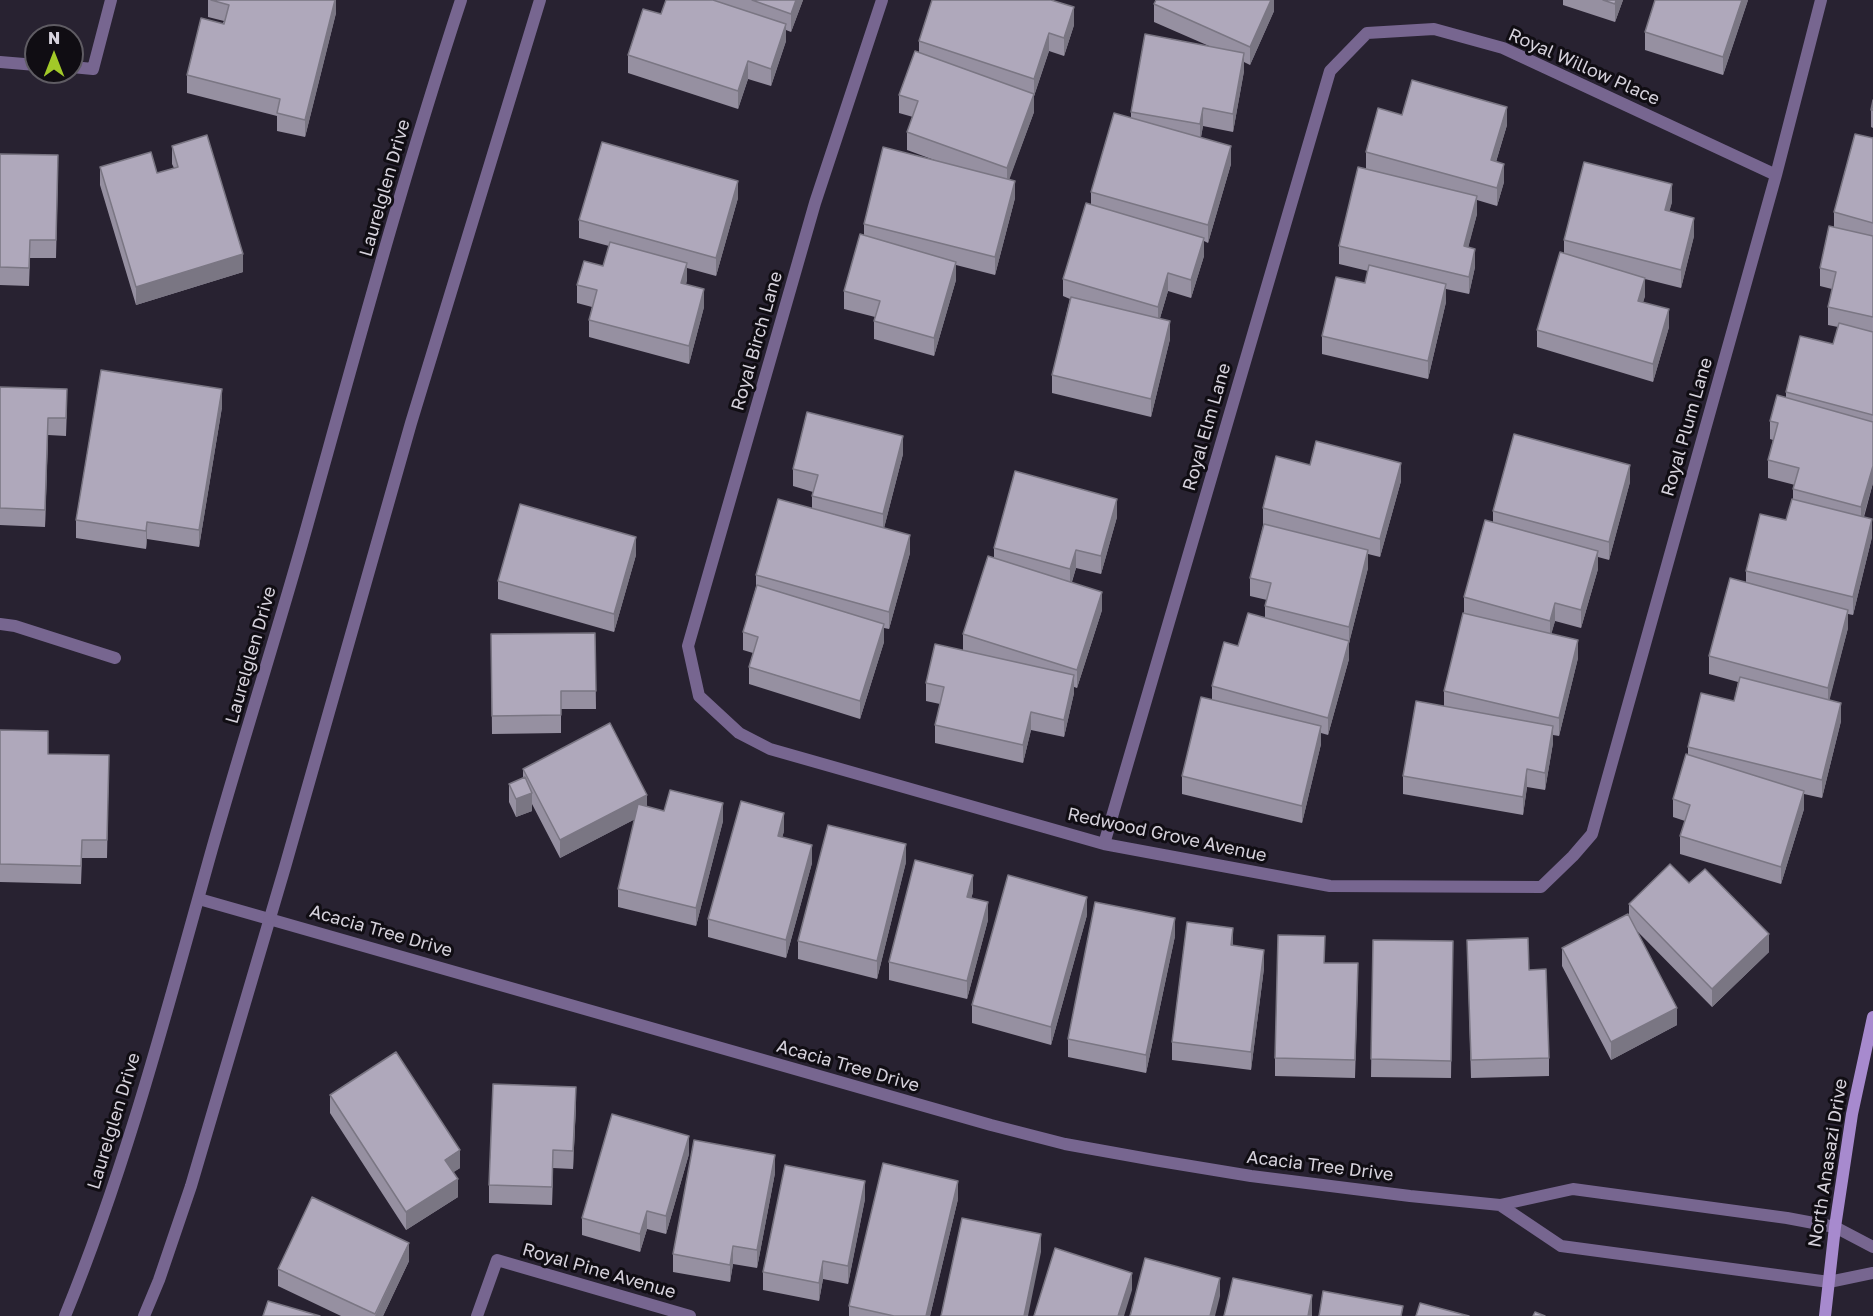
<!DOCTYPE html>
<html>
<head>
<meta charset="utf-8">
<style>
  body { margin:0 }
  #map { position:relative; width:1873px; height:1316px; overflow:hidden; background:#282231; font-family:"Golos Text",sans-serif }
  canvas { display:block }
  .north { position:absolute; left:24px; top:24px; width:60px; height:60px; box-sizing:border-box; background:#100d13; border:2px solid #5f5c63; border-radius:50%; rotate:0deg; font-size:16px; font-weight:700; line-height:24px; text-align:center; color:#d6d2dc }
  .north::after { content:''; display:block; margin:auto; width:21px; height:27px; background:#a2c928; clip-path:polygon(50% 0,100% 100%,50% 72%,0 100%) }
</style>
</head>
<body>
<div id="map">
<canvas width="1873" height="1316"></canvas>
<div class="north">N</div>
</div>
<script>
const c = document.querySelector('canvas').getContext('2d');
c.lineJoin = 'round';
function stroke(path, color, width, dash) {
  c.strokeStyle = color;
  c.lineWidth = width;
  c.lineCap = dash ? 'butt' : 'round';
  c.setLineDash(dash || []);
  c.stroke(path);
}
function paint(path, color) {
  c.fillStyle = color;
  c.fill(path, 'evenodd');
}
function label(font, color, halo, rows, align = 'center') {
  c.font = font + ' "Golos Text",sans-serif';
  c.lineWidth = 6;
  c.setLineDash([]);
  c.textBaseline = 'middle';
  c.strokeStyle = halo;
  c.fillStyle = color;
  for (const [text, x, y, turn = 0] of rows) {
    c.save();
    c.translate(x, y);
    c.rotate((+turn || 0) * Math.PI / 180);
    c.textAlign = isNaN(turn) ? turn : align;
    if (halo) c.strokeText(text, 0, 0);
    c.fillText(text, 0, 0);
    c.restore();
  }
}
stroke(new Path2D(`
  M882,0L815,203L688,646L699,696L739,733L770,749L1104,844L1330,886L1541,887L1573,856L1592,834L1776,175L1821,0
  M0,62L36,65
  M72,67L93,69L111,0
  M0,624L15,626L115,658
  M1104,844L1330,71L1367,33L1434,29L1503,48L1776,175
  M199,899L991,1125L1065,1144L1154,1160L1251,1176L1410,1196L1500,1205L1573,1189L1787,1218L1835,1227L1873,1247
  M1500,1205L1561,1246L1829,1282L1873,1273
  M477,1316L497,1260L690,1316`), '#776690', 12);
stroke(new Path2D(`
  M65,1316C127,1165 168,1006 212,849C241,747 273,646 302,544C353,362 402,179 461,0
  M144,1316L159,1280L191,1186L285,867L411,423L540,0`), '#776690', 12);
stroke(new Path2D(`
  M1825,1316L1835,1227L1852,1114L1873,1017`), '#a78ace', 12);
paint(new Path2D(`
  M208,0H336V13L305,137L277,131V116L187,93V75L224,21L208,17Z
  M666,0H803L791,32L786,30V41L771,86L748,79L738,109L628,73V55L661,14Z
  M1274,0V11L1250,65L1244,62V71L1233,132L1203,126L1201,137L1231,164L1208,243L1204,241V256L1191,298L1168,291L1160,318L1170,339L1151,417L1052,393V375L1070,299L1063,296V279L1091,204V192L1131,118V112L1209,46L1154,22V4Z
  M1563,0H1623L1615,22L1563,5Z
  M1748,0L1723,75L1645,50V32Z
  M1074,25L1064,56L1049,51L1034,96V112L1009,179L1015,198L995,275L956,265V280L934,356L874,339V321L875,317L844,309V291L864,235V224L937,161L907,150V132L913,117L899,113V95L919,53V41Z
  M1873,100V128L1871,127V110Z
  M1402,115L1507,125L1496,162L1504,182L1497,206L1477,200V214L1468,247L1475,267L1469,294L1446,289V302L1428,379L1322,354V336L1365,283L1368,271L1339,264V246L1366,169V152Z
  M1873,138V483L1864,517L1872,537L1853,615L1848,614V628L1829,700L1841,721L1822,798L1804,794V809L1781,884L1680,854V836L1685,821L1673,817V799L1688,755V747L1734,701L1738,682L1709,674V656L1746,582V571L1786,520L1793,499V489L1795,485L1768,478V460L1773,440L1770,439V421L1786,398V392L1833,344L1838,327L1828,325V307L1832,289L1820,286V268L1834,227V212Z
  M172,146L243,272L136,305L100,185V167L157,173L174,168L172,164Z
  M0,154L58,173L56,258H30L29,286L0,285Z
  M738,198L716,276L687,268L686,285L704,307L689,364L589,337V320L592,307L577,303V285L603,266L609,246L579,238V220Z
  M1672,202L1669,211L1694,236L1681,288L1645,279V296L1643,302L1669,327L1653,382L1537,347V330L1564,254V240Z
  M0,387L67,407L66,436L48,435L45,527L0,525Z
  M222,407L199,547L147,539L146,549L76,538V520Z
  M903,454L884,528L910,553L889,629L884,628V642L860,719L749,684V667L753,653L743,650V632L756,587V575L812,508V496L813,492L793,486V469Z
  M1310,465L1401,481L1380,557L1368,554V568L1349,643V659L1328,735L1321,733V744L1302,823L1182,794V776L1212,700V686L1238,646L1265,618V606L1267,600L1250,596V578L1263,526V508Z
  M1630,482L1609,560L1598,557V569L1581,628L1555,621L1551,634L1578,658L1559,736L1553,735V743L1545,790L1527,787L1523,815L1403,794V776L1444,706V691L1464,613V597L1493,522V511Z
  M1117,517L1101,574L1076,568L1072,582L1102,610L1077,688L1074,687V693L1064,737L1031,730L1023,763L935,743V725L940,704L926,701V683L963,650V634L994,558V548Z
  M636,555L614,632L498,599V581Z
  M595,633L596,709H561V733L492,734L491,634Z
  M0,730L48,754L109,755L107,858H82L81,884L0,882Z
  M523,769L647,807L664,811L723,821L696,926L618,907V889L635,819L560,858L532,804V811L516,817L509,802V784L523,778Z
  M784,831L782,837L812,863L786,958L708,937V919Z
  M906,862L877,979L798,959V941Z
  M1689,883L1769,952L1712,1007L1636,930L1677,1025L1611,1060L1562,966V948L1629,915V904Z
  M973,892L971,898L988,920L967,999L889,980V962Z
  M1087,915L1051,1045L972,1023V1005Z
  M1175,936L1146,1073L1068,1057V1039Z
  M1373,940L1453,941L1451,1078L1371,1077Z
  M1467,940L1529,970L1549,1058V1076L1471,1078Z
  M1233,945L1264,968L1251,1070L1172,1060V1042Z
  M1358,981L1355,1078L1275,1076V1058Z
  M330,1095L460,1168L453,1172L458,1197L406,1230L330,1113Z
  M576,1105L573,1169L553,1168L552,1205L489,1203V1185Z
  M689,1154L666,1234L647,1229L640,1252L582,1235V1218Z
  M775,1173L757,1268L733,1264L730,1282L673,1272V1254Z
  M865,1199L848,1284L823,1279L819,1301L763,1290V1272Z
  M958,1199L930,1316H849V1306Z
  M409,1261L383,1316H341L278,1286V1269Z`), '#9690a1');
paint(new Path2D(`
  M335,0H336V13L305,137V120Z
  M796,0H803L791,32V14Z
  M1271,0H1274V11L1250,65V47Z
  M1616,0H1623L1615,22V4Z
  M1742,0H1748L1723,75V57Z
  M1074,7V25L1064,56V38Z
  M786,24V41L771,86V69Z
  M1049,33V51L1034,96V112L1007,186V168L1034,94V79Z
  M1244,53V71L1233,132V114Z
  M748,61V79L738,109V91Z
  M1507,107V125L1491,178V160Z
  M1203,108V126L1200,142V124Z
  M1231,146V164L1208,243V225Z
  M1504,164V182L1497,206V188Z
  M738,181V198L716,276V258Z
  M1015,181V198L995,275V257Z
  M1672,184V202L1665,228V210Z
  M1477,196V214L1464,264V246Z
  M1694,218V236L1681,288V270Z
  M1204,238V256L1191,298V280Z
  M1475,249V267L1469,294V277Z
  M243,254V272L136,305V287Z
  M956,262V280L934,356V338Z
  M687,263V281L681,301V283Z
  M1168,273V291L1158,325V307Z
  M1645,278V296L1638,319V301Z
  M1446,284V302L1428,379V361Z
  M704,289V307L689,364V346Z
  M1669,309V327L1653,382V364Z
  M1170,321V339L1151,417V399Z
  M222,389V407L199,547V530Z
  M48,418V435L45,527V510Z
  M903,436V454L883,532V514Z
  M1401,463V481L1380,557V539Z
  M1630,465V482L1609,560V542Z
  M1873,466V483L1861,525V507Z
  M1117,499V517L1101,574V556Z
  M1872,519V537L1853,615V597Z
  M147,522V539L146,549V531Z
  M910,535V553L889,629V612Z
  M636,537V555L614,632V614Z
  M1076,550V568L1070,587V569Z
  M1368,550V568L1349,643V659L1328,735V718L1349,643V627Z
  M1598,551V569L1581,628V610Z
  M1102,592V610L1077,688V670Z
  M1555,603V621L1550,639V621Z
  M1848,610V628L1828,706V688Z
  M884,624V642L860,719V701Z
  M1578,640V658L1559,736V718Z
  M1074,675V693L1064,737V720Z
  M1841,703V721L1822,798V780Z
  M1031,712V730L1023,763V745Z
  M1321,726V744L1302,823V806Z
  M1553,726V743L1545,790V773Z
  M1527,769V787L1523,815V797Z
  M1804,791V809L1781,884V867Z
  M532,793V811L516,817V799Z
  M647,795V813L560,858V840Z
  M723,803V821L696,926V908Z
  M784,813V831L778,854V836Z
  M906,844V862L877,979V961Z
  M812,845V863L786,958V940Z
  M973,875V892L967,915V897Z
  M1087,897V915L1051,1045V1027Z
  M988,902V920L967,999V981Z
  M1175,918V936L1146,1073V1055Z
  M1233,928V946L1231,945Z
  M1769,934V952L1712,1007V989Z
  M1264,950V968L1251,1070V1052Z
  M1677,1008V1025L1611,1060V1042Z
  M576,1087V1105L573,1169V1151Z
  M689,1136V1154L666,1234V1216Z
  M460,1150V1168L445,1178V1160Z
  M553,1150V1168L552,1205V1187Z
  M775,1155V1173L757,1268V1250Z
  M458,1179V1197L406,1230V1212Z
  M865,1181V1199L848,1284V1266Z
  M958,1181V1199L930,1316H926Z
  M647,1211V1229L640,1252V1234Z
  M1041,1234V1252L1028,1316H1024Z
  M409,1243V1261L383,1316H375Z
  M733,1246V1264L730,1282V1265Z
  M823,1261V1279L819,1301V1283Z
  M1132,1273V1290L1124,1316H1118Z
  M1220,1278V1296L1215,1316H1210Z
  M1312,1295V1316H1308Z`), '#7a7683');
const building = new Path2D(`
  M211,0H335L305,120L277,113L280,99L187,75L201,18L224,24L229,5Z
  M666,0H713L786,24L771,69L748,61L738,91L628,55L643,9L661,14Z
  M752,0H796L791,14Z
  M932,0H1051L1074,7L1064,38L1049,33L1034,79L919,41Z
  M1156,0H1271L1250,47L1154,4Z
  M1603,0H1616L1615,4Z
  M1655,0H1742L1723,57L1645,32Z
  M1145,34L1244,53L1233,114L1203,108L1200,124L1131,112Z
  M915,51L1034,94L1007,168L907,132L918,101L899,95Z
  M1412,80L1507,107L1491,160L1504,164L1497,188L1366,152L1378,108L1402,115Z
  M1873,100V110H1871Z
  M1114,113L1231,146L1208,225L1091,192Z
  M1855,134L1873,138V223L1834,212Z
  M207,135L243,254L136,287L100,167L151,152L157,173L178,167L172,146Z
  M602,142L738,181L716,258L579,220Z
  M883,147L1015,181L995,257L864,224Z
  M0,154L58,155L56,240H30L29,268L0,267Z
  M1584,162L1672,184L1665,210L1694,218L1681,270L1564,240Z
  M1358,167L1477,196L1464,246L1475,249L1469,277L1339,246Z
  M1086,203L1204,238L1191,280L1168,273L1158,307L1063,279Z
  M1829,226L1873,236V317L1828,307L1836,272L1820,268Z
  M860,234L956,262L934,338L874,321L880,301L844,291Z
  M610,242L687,263L681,283L704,289L689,346L589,320L597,290L577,285L584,261L603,266Z
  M1560,252L1645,278L1638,301L1669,309L1653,364L1537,330Z
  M1369,265L1446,284L1428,361L1322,336L1336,277L1365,283Z
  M1071,297L1170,321L1151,399L1052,375Z
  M1839,323L1873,332V415L1786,392L1800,336L1833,344Z
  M101,370L222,389L199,530L147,522L146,531L76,520Z
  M0,387L67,389L66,418H48L45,510L0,508Z
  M1777,395L1873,422V466L1861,507L1793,489L1799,468L1768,460L1778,423L1770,421Z
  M807,412L903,436L883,514L812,496L818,475L793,469Z
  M1514,434L1630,465L1609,542L1493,511Z
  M1316,441L1401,463L1380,539L1263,508L1276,456L1310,465Z
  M1015,471L1117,499L1101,556L1076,550L1070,569L994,548Z
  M778,499L910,535L889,612L756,575Z
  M1792,499L1872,519L1853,597L1746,571L1760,514L1786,520Z
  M520,504L636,537L614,614L498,581Z
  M1485,520L1598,551L1581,610L1555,603L1550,621L1464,597Z
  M1264,524L1368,550L1349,627L1265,606L1271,583L1250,578Z
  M988,556L1102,592L1077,670L963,634Z
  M1730,578L1848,610L1828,688L1709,656Z
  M757,585L884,624L860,701L749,667L758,637L743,632Z
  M1248,613L1349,641L1328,718L1212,686L1224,642L1238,646Z
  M1463,613L1578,640L1559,718L1444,691Z
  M595,633L596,691H561V715L492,716L491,634Z
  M935,644L1074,675L1064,720L1031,712L1023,745L935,725L944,687L926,683Z
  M1740,677L1841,703L1822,780L1688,747L1701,693L1734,701Z
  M1201,697L1321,726L1302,806L1182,776Z
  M1416,701L1553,726L1545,773L1527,769L1523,797L1403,776Z
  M610,723L647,795L560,840L523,769Z
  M0,730L48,731V754L109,755L107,840H82L81,866L0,864Z
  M1686,754L1804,791L1781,867L1680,836L1690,805L1673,799Z
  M525,777L532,793L516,799L509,784Z
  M670,790L723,803L696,908L618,889L638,804L664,811Z
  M741,801L784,813L778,836L812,845L786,940L708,919Z
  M828,825L906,844L877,961L798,941Z
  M915,860L973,875L967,897L988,902L967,981L889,962Z
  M1670,864L1689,883L1705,869L1769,934L1712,989L1629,904Z
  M1008,875L1087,897L1051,1027L972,1005Z
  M1095,902L1175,918L1146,1055L1068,1039Z
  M1628,914L1677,1008L1611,1042L1562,948Z
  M1187,922L1233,928L1231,945L1264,950L1251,1052L1172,1042Z
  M1278,935L1325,936L1324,963H1358L1355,1060L1275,1058Z
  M1528,938L1529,970L1546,969L1549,1058L1471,1060L1467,940Z
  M1373,940L1453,941L1451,1061L1371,1059Z
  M396,1052L460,1150L445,1160L458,1179L406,1212L330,1095Z
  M493,1084L576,1087L573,1151L553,1150L552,1187L489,1185Z
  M612,1114L689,1136L666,1216L647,1211L640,1234L582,1218Z
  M694,1140L775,1155L757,1250L733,1246L730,1265L673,1254Z
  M883,1163L958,1181L926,1316H894L849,1306Z
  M785,1165L865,1181L848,1266L823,1261L819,1283L763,1272Z
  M312,1197L409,1243L375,1314L278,1269Z
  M962,1218L1041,1234L1024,1316H941Z
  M1055,1248L1132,1273L1118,1316H1034Z
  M1145,1258L1220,1278L1210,1316H1130Z
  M1233,1278L1312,1295L1308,1316H1224Z
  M1323,1291L1403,1306L1401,1316H1319Z
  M268,1301L320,1316H263Z
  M1420,1303L1469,1316H1416Z
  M1535,1312L1545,1316H1533Z`);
paint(building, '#afa8bb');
stroke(building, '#7a7683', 1.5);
label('18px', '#d6d2dc', '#100d13', [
  ["Royal Willow Place",1584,67,24],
  ["Laurelglen Drive",385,188,-74],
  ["Royal Birch Lane",757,341,-74],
  ["Royal Elm Lane",1207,427,-74],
  ["Royal Plum Lane",1687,427,-74],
  ["Laurelglen Drive",251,655,-74],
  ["Redwood Grove Avenue",1167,835,12],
  ["Acacia Tree Drive",381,931,16],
  ["Acacia Tree Drive",848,1066,16],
  ["Laurelglen Drive",114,1121,-73],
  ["North Anasazi Drive",1828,1163,-81],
  ["Acacia Tree Drive",1320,1166,7],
  ["Royal Pine Avenue",599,1271,16]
]);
</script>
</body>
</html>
